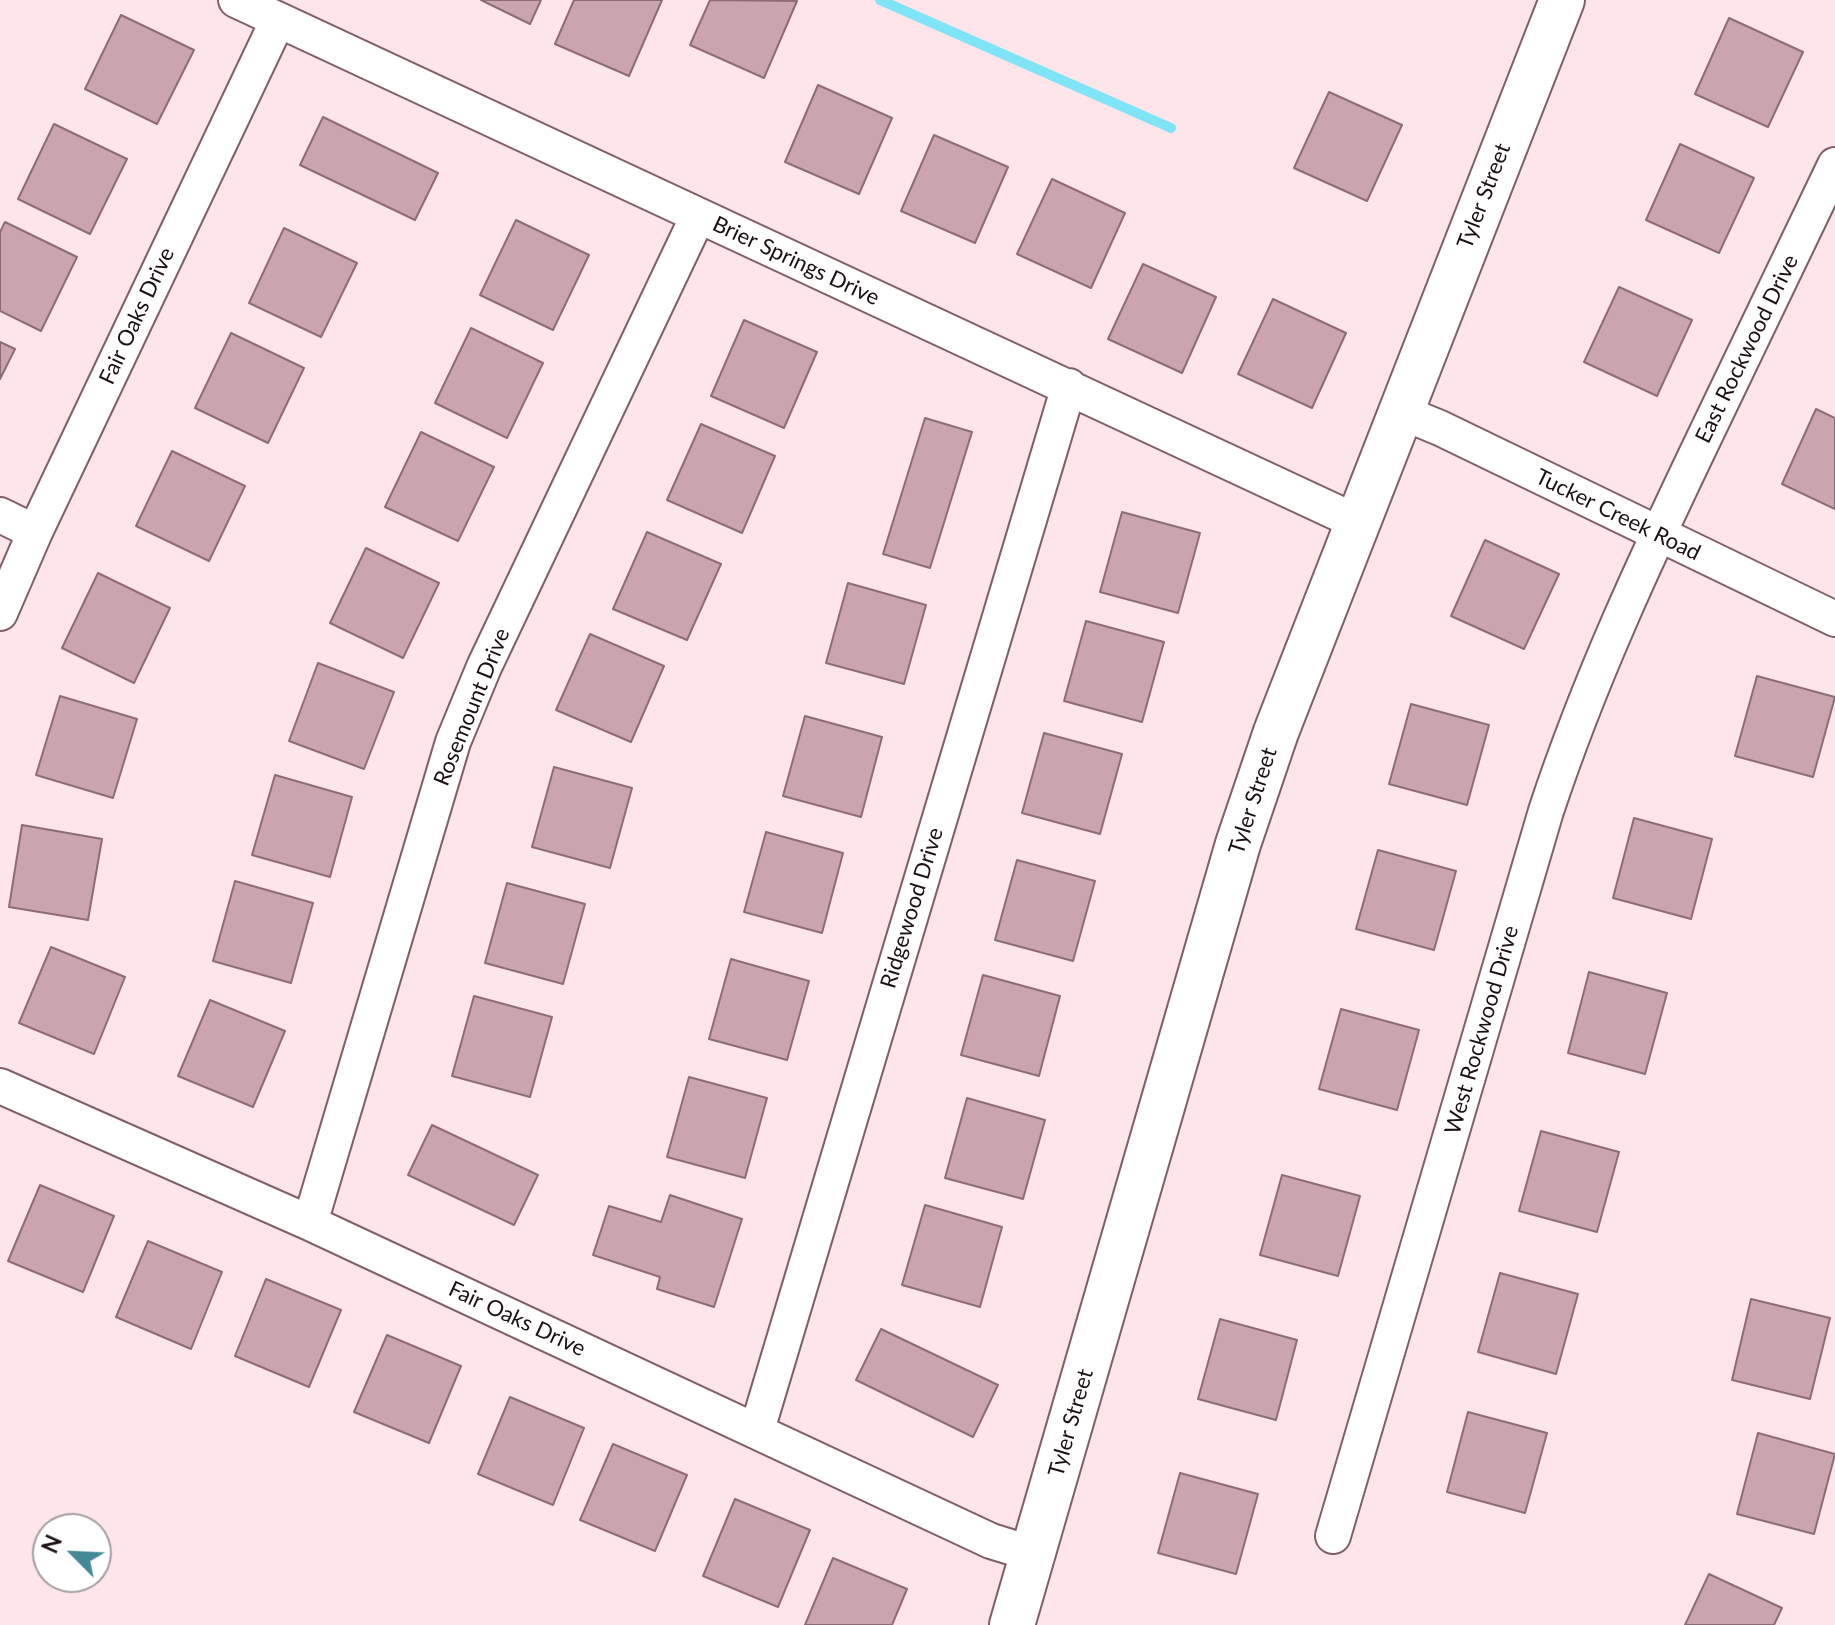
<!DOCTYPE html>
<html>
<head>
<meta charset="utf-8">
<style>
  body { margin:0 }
  #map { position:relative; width:1835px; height:1625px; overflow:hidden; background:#fde5ea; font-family:Lato,sans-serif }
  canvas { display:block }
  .north { position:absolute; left:32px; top:1513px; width:80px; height:80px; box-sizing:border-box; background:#fff; border:2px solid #a49fa0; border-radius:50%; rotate:294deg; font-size:22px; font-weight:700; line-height:32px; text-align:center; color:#1c0f12 }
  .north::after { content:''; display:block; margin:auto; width:28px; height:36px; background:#448a96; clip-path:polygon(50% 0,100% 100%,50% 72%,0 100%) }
</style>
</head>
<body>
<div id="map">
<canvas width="1835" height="1625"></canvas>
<div class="north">N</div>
</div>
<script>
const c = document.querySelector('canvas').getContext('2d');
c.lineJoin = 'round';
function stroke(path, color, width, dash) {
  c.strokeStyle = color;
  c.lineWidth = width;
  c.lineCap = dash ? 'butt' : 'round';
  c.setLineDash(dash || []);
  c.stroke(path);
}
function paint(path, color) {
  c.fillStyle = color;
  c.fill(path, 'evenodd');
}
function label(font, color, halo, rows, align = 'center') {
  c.font = font + ' Lato,sans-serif';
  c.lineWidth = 7;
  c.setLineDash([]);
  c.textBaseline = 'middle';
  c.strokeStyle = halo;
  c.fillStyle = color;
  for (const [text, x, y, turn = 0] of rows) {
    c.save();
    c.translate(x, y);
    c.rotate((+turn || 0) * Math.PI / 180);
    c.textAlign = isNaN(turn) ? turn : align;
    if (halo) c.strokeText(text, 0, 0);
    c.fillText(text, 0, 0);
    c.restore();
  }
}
stroke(new Path2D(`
  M880,0L1171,128`), '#7ee4f6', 10);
const building = new Path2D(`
  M481,0H541L530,24Z
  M574,0H662L629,76L555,44Z
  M710,0L797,1L764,78L690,45Z
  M121,15L194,50L157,124L85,89Z
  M1729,18L1803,52L1768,127L1695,94Z
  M818,85L892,118L859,194L785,162Z
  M1329,92L1402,125L1367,201L1294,168Z
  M323,117L438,173L415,220L300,165Z
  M54,124L127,159L90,234L18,199Z
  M934,135L1008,167L975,243L901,211Z
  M1680,144L1754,178L1719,253L1646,220Z
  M1052,179L1125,213L1091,288L1017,254Z
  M516,220L589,255L553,330L480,295Z
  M5,222L77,257L41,331L0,311V232Z
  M284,228L357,263L321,337L249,303Z
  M1143,264L1216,297L1182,373L1108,339Z
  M1619,287L1692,320L1657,396L1584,362Z
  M1273,299L1346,333L1312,408L1238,374Z
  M744,320L817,352L784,428L711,396Z
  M471,328L543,363L507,438L435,403Z
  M231,333L304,368L268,443L195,408Z
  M0,342L15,349L0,379Z
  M1816,409L1835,418V509L1782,484Z
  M925,418L972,432L930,568L883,554Z
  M701,424L775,456L742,533L667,500Z
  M421,432L494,467L458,541L385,507Z
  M172,451L245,486L209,561L136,526Z
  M1122,512L1200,533L1178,613L1100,592Z
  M647,532L721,564L687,640L613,609Z
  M1485,540L1559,574L1524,649L1451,616Z
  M366,548L439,583L403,658L330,623Z
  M98,573L170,608L134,683L62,648Z
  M848,583L926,605L904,684L826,663Z
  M1086,621L1164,642L1142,722L1064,701Z
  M590,634L664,666L631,742L556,710Z
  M318,663L394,692L364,769L289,741Z
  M1757,676L1835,697L1813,777L1735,756Z
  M60,696L137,719L113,798L36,775Z
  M1411,704L1489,725L1467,805L1389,784Z
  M805,716L882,737L861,817L783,796Z
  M1044,733L1122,754L1100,834L1022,813Z
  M554,767L632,788L610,868L532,847Z
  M275,775L352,797L330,877L252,855Z
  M1634,818L1712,839L1691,919L1613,898Z
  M22,825L102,839L88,920L9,907Z
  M766,832L843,853L822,933L744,912Z
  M1378,850L1456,871L1434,950L1356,929Z
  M1017,860L1095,881L1073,961L995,940Z
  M235,881L313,903L291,983L213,961Z
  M507,883L585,904L563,984L485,963Z
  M51,947L125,977L94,1054L19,1023Z
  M731,959L809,981L787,1060L709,1039Z
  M1589,972L1667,993L1645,1074L1568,1053Z
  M983,975L1060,996L1039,1076L961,1055Z
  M474,996L552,1017L530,1097L452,1076Z
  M210,1000L285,1031L253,1107L178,1076Z
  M1341,1009L1419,1030L1397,1110L1319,1089Z
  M689,1077L767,1098L745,1178L667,1157Z
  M967,1098L1045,1120L1023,1199L945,1178Z
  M432,1125L538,1175L514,1225L408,1175Z
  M1541,1131L1619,1152L1597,1232L1519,1211Z
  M1282,1175L1360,1196L1338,1276L1260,1255Z
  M40,1185L114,1216L83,1292L8,1261Z
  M670,1195L742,1219L714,1307L657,1289L660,1277L593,1255L609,1206L661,1222Z
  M925,1205L1002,1227L980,1307L902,1285Z
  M148,1241L222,1272L191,1349L116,1317Z
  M1500,1273L1578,1294L1556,1374L1478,1352Z
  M266,1279L341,1310L309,1387L235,1356Z
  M1751,1299L1830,1318L1810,1399L1732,1380Z
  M1220,1319L1297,1340L1276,1420L1198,1399Z
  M881,1329L998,1385L973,1437L856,1380Z
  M387,1335L461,1366L429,1443L354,1412Z
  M510,1397L584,1428L553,1505L478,1474Z
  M1468,1412L1547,1433L1525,1513L1447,1492Z
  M1758,1433L1835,1454L1814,1534L1737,1514Z
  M613,1444L687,1475L655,1551L580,1520Z
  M1180,1473L1258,1494L1236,1574L1158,1553Z
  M735,1499L810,1530L778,1607L703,1576Z
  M833,1558L907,1589L892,1625H805Z
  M1709,1574L1782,1608L1774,1625H1685Z`);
paint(building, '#cba5ad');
stroke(building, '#8f6c74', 2);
const minor = new Path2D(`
  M236,0L1357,522
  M1401,412L1440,428L1835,619
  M0,515L35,532
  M0,613L35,532L278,20
  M0,1086L310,1223L991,1541L1033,1554
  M310,1223L453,742L484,667L698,216
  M757,1430L1069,386
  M1333,1536L1546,811C1589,681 1645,561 1704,438C1748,347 1791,256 1835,165`);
const tertiary = new Path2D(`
  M1012,1625L1238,844L1276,732L1562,0`);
stroke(minor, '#815f66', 38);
stroke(tertiary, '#815f66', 48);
stroke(minor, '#fff', 34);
stroke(tertiary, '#fff', 44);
label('22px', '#1c0f12', '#fff', [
  ["Tyler Street",1484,196,-69],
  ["Brier Springs Drive",796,261,25],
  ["Fair Oaks Drive",137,316,-65],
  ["East Rockwood Drive",1747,349,-64],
  ["Tucker Creek Road",1618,515,26],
  ["Rosemount Drive",472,707,-68],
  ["Tyler Street",1253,801,-72],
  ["Ridgewood Drive",912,908,-73],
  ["West Rockwood Drive",1482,1030,-74],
  ["Fair Oaks Drive",517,1319,25],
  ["Tyler Street",1071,1423,-74]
]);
</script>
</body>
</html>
